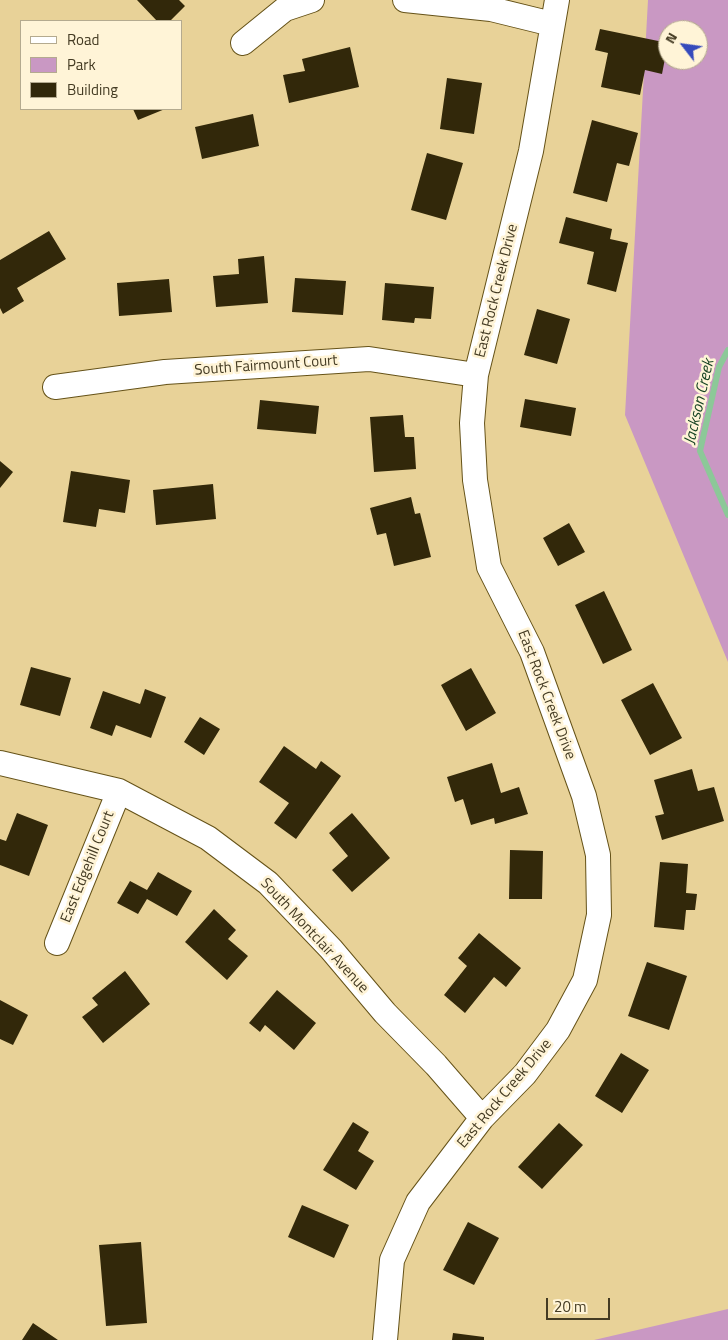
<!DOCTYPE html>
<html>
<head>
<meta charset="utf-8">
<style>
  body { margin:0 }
  #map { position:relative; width:728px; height:1340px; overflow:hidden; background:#e8d298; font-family:"Titillium Web",sans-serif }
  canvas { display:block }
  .legend { position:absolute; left:20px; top:20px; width:162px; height:90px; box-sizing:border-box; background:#fff4d7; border:1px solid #b4aa8f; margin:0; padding:6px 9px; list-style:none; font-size:15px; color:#443b23 }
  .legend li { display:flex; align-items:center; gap:10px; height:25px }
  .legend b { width:25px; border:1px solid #b4aa8f }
  .north { position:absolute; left:658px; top:20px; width:50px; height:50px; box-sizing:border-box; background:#fff4d7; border:1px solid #b4aa8f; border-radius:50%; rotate:300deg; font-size:14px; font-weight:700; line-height:20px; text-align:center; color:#443b23 }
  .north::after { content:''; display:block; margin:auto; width:18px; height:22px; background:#354abc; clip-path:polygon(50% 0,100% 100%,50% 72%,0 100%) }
  .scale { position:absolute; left:546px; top:1298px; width:64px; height:22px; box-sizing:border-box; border:2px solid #443b23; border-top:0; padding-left:6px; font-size:15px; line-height:18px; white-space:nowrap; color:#443b23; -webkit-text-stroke:4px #fff4d7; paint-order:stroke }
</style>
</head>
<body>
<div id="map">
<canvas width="728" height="1340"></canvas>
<ul class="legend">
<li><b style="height:6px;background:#fff"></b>Road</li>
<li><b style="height:14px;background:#c998c3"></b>Park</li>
<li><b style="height:14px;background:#32280a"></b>Building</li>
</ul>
<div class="north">N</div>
<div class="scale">20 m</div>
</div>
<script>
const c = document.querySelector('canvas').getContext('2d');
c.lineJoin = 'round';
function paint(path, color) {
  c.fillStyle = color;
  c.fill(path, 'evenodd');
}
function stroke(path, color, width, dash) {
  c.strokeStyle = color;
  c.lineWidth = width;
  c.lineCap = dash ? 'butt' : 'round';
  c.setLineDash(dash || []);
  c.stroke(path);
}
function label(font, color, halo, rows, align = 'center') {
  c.font = font + ' "Titillium Web",sans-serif';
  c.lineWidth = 5;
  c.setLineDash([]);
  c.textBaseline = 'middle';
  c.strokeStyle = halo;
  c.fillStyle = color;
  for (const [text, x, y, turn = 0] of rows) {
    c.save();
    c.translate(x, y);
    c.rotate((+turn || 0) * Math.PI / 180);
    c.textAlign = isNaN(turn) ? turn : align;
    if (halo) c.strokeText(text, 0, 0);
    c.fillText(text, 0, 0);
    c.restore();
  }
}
paint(new Path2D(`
  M648,0H728V662L625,415ZM668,30H698V60H668Z
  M728,1309V1340H594Z`), '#c998c3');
stroke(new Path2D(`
  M728,350L719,367L700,451L728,515`), '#8cc898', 6);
paint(new Path2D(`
  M137,0H179L185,6L170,21H157Z
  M600,29L668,43L662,74L645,70L640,95L601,87L608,53L595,50Z
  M350,47L359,87L289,103L283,75L305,71L302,59Z
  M447,78L482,83L474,134L440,129Z
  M133,109H165L138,120Z
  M253,114L259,146L202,159L195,127Z
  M592,120L638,133L629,166L617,163L607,202L573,193Z
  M427,153L463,163L446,220L411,210Z
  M566,217L612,229L610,239L628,243L616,292L587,284L594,252L559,243Z
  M49,231L66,259L17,288L24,301L3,314L0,308V260Z
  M264,256L268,303L216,307L213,276L239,274L238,259Z
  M295,278L346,281L343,315L292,312Z
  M169,279L172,312L119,316L117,283Z
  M385,283L434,287L431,319L415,318L414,323L382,320Z
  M537,309L570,319L557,364L524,355Z
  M525,399L576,408L571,436L520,427Z
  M260,400L319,406L316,434L257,429Z
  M403,415L405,437H414L416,469L374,472L370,417Z
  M0,461L13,472L0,488Z
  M71,471L130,480L125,513L99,509L96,527L63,522Z
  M213,484L216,519L156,525L153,490Z
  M411,497L415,514L420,513L431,557L394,566L386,533L377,535L370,508Z
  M569,523L585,552L558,566L543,538Z
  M604,591L632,650L603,664L575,605Z
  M31,667L71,678L60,716L20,705Z
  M471,668L496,713L466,731L441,685Z
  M653,683L682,738L650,755L621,700Z
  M145,689L166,697L151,738L116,725L112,736L90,728L103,691L140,704Z
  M200,717L220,729L204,755L184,742Z
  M284,746L316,769L321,761L341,776L296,839L274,823L289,803L259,782Z
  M492,763L501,793L519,787L528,814L495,824L494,818L471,825L463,799L455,802L447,777Z
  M692,769L698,791L714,787L724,821L662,840L655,816L664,814L654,780Z
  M17,813L48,825L29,876L0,865V839L6,841Z
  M352,813L390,858L352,892L332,870L348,856L329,833Z
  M510,850L543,851L542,899H509Z
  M660,862L688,864L686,893L697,894L695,910H686L684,930L654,927Z
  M158,872L192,891L177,916L147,899L138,914L117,903L130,881L147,890Z
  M214,909L236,930L228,939L248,956L227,980L185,942Z
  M479,933L521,968L506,987L494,977L465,1013L444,995L467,966L458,958Z
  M647,962L687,976L669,1030L628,1016Z
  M125,971L150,1004L103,1043L82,1017L98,1005L92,998Z
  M277,990L316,1023L294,1050L265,1025L260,1032L249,1023Z
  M0,1000L28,1015L13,1045L0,1039Z
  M621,1053L649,1070L622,1113L595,1096Z
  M353,1122L369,1132L358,1151L374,1161L356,1190L323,1170Z
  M559,1123L583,1145L542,1189L518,1167Z
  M302,1205L349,1225L334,1258L288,1237Z
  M468,1222L499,1238L474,1285L443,1270Z
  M141,1242L147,1323L106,1326L99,1245Z
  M33,1323L58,1340H22Z
  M453,1333L484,1337V1340H452Z`), '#32280a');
const street = new Path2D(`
  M405,0L491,9L552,24
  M243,43L285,9L312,0
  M55,387L165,372L369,359L476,375
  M0,763L119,791L208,838L268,883L331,949L385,1013L436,1065L482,1118
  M57,943L119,791
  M385,1340L392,1260L418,1202L482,1118L525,1074L558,1030L585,980L599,915L598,855L584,796L532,652L489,567L475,480L472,423L476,375L531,151L557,0`);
stroke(street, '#655218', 26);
stroke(street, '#fff', 24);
label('15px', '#443b23', '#fff4d7', [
  ["East Rock Creek Drive",497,291,-76],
  ["South Fairmount Court",266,366,-4],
  ["East Rock Creek Drive",546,695,69],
  ["East Edgehill Court",88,867,-68],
  ["South Montclair Avenue",314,936,47],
  ["East Rock Creek Drive",505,1094,-50]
]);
label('italic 16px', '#174323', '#fff4d7', [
  ["Jackson Creek",700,402,-77]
]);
</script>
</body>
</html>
